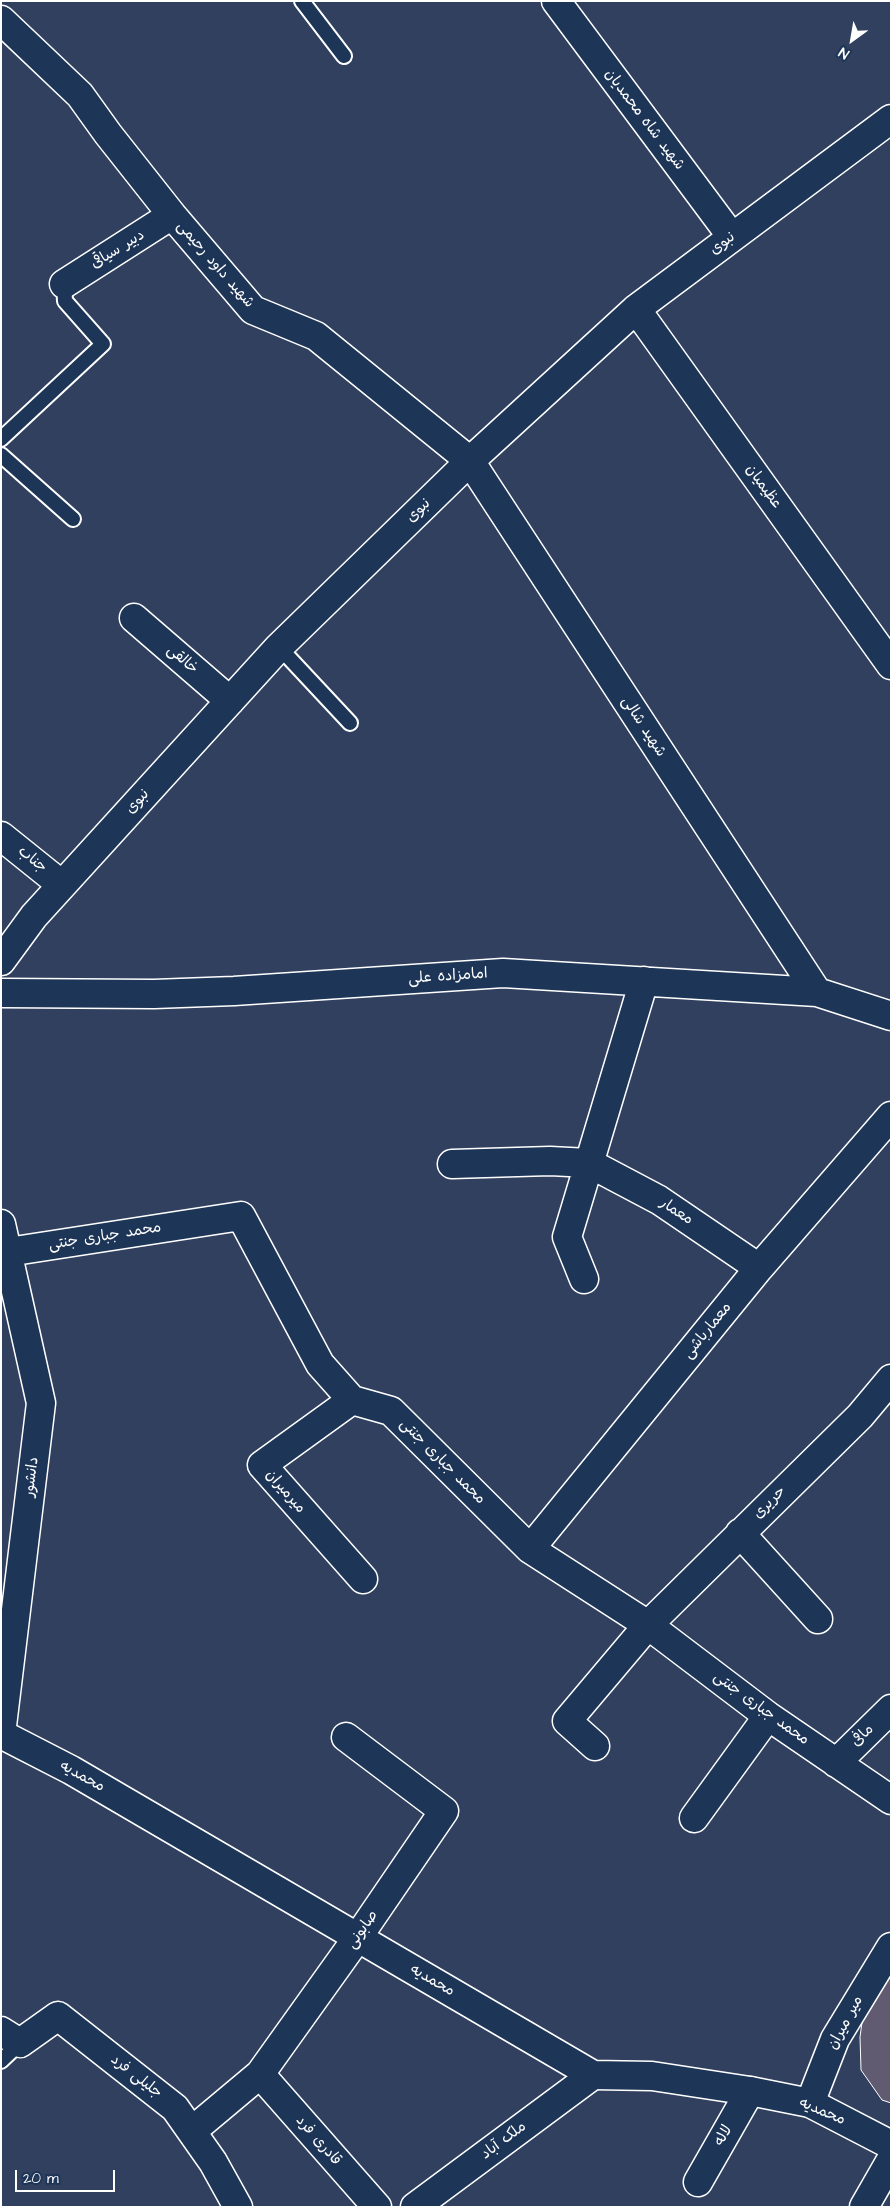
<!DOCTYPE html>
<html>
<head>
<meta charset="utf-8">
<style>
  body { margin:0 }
  #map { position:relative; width:892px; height:2208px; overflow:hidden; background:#31405f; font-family:"Architects Daughter",sans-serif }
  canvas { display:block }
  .frame { position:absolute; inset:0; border:2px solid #fff; pointer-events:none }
  .north { position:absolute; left:827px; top:15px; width:50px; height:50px; -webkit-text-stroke:4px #1d3557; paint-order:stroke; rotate:212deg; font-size:14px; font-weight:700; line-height:20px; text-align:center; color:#fff }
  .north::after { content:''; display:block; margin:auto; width:18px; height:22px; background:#fff; clip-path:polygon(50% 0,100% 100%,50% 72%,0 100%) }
  .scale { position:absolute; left:15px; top:2170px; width:100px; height:22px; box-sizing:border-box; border:2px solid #fff; border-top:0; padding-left:6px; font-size:15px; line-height:18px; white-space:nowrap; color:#fff; -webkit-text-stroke:4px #1d3557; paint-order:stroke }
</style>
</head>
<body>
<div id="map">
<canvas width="892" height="2208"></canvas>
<div class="frame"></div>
<div class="north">N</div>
<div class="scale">20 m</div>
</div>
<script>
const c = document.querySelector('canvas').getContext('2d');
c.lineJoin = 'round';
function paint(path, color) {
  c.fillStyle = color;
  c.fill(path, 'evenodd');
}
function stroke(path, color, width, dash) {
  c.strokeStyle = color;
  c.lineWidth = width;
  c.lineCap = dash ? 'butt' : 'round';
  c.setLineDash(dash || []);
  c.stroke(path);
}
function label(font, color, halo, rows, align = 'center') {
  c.font = font + ' "Architects Daughter","Playpen Sans Arabic",sans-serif';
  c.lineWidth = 4.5;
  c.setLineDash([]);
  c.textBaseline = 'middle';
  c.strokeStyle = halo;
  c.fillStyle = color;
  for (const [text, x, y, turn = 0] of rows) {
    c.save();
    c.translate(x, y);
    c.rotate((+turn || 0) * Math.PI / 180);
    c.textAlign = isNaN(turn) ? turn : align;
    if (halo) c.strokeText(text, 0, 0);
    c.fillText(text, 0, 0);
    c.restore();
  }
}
const building = new Path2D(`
  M891,1966V2103L882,2100L861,2070L860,2037L865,2000Z`);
paint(building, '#605b71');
stroke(building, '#fff', 1);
const lane = new Path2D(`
  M302,1L344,56
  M1,439L103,344L65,301L64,284
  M1,455L73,519
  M279,647L350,723
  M1,2061L20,2043`);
const street = new Path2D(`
  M556,1L732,237
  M1,20L80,95L108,134L172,215L253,310L316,336L470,461L817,992
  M64,284L172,215
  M636,309L891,665
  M134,618L230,701
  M1,836L62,885
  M1,961L34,916L279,647L470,461L636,309L891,119
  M1,993L154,994L234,991L503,973L817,992L891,1016
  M452,1164L550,1161L589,1163L659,1200L759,1268
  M1,1224L41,1403L1,1734
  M8,1252L241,1216L320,1364L352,1400L391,1411L530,1549L648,1625L768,1716L891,1800
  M584,1279L567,1237L644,981
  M352,1400L262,1465L363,1579
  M740,1533L818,1619
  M530,1549L759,1268L891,1116
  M595,1746L567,1721L648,1625L860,1416L891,1379
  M836,1763L891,1709
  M694,1818L768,1716
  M1,2031L20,2043L58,2016L175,2108L213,2162L238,2207
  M260,2074L377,2207
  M810,2103L835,2039L891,1947
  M192,2131L260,2074L358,1937L444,1811L346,1737
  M698,2182L750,2091
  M415,2207L593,2075
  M864,2207L891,2160`);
const secondary = new Path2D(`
  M1,1734L71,1770L593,2075L652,2076L750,2091L810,2103L891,2145`);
stroke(lane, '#fff', 18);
stroke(street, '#fff', 31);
stroke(secondary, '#fff', 31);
stroke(lane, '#1d3557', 14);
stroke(street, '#1d3557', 28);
stroke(secondary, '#1d3557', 28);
label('15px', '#fff', '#1d3557', [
  ["شهید شاه محمدیان",644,120,53],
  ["نبوی",723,244,-37],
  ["دبیر سیاقی",118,250,-32],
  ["شهید داود رحیمی",215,265,49],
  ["عظیمیان",763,487,54],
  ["نبوی",419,511,-44],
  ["خالقی",182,660,41],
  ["شهید شالی",643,727,57],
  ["نبوی",138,802,-48],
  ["جناب",32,860,39],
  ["امامزاده علی",448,977,-4],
  ["معمار",676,1212,34],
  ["محمد جباری جنتی",105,1237,-9],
  ["معمارباشی",708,1331,-51],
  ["محمد جباری جنتی",442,1462,45],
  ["دانشور",32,1477,-83],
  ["میرمیران",285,1492,49],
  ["حریری",770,1503,-45],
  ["محمد جباری جنتی",761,1709,36],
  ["مافی",863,1736,-45],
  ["محمدیه",82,1777,29],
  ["صابونی",363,1930,-55],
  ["محمدیه",432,1981,30],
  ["میر میران",846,2023,-62],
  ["جلیلی فرد",136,2077,38],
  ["محمدیه",822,2112,23],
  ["لاله",724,2136,-60],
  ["قادری فرد",318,2141,49],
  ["ملک آباد",504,2141,-37]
]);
</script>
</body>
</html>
